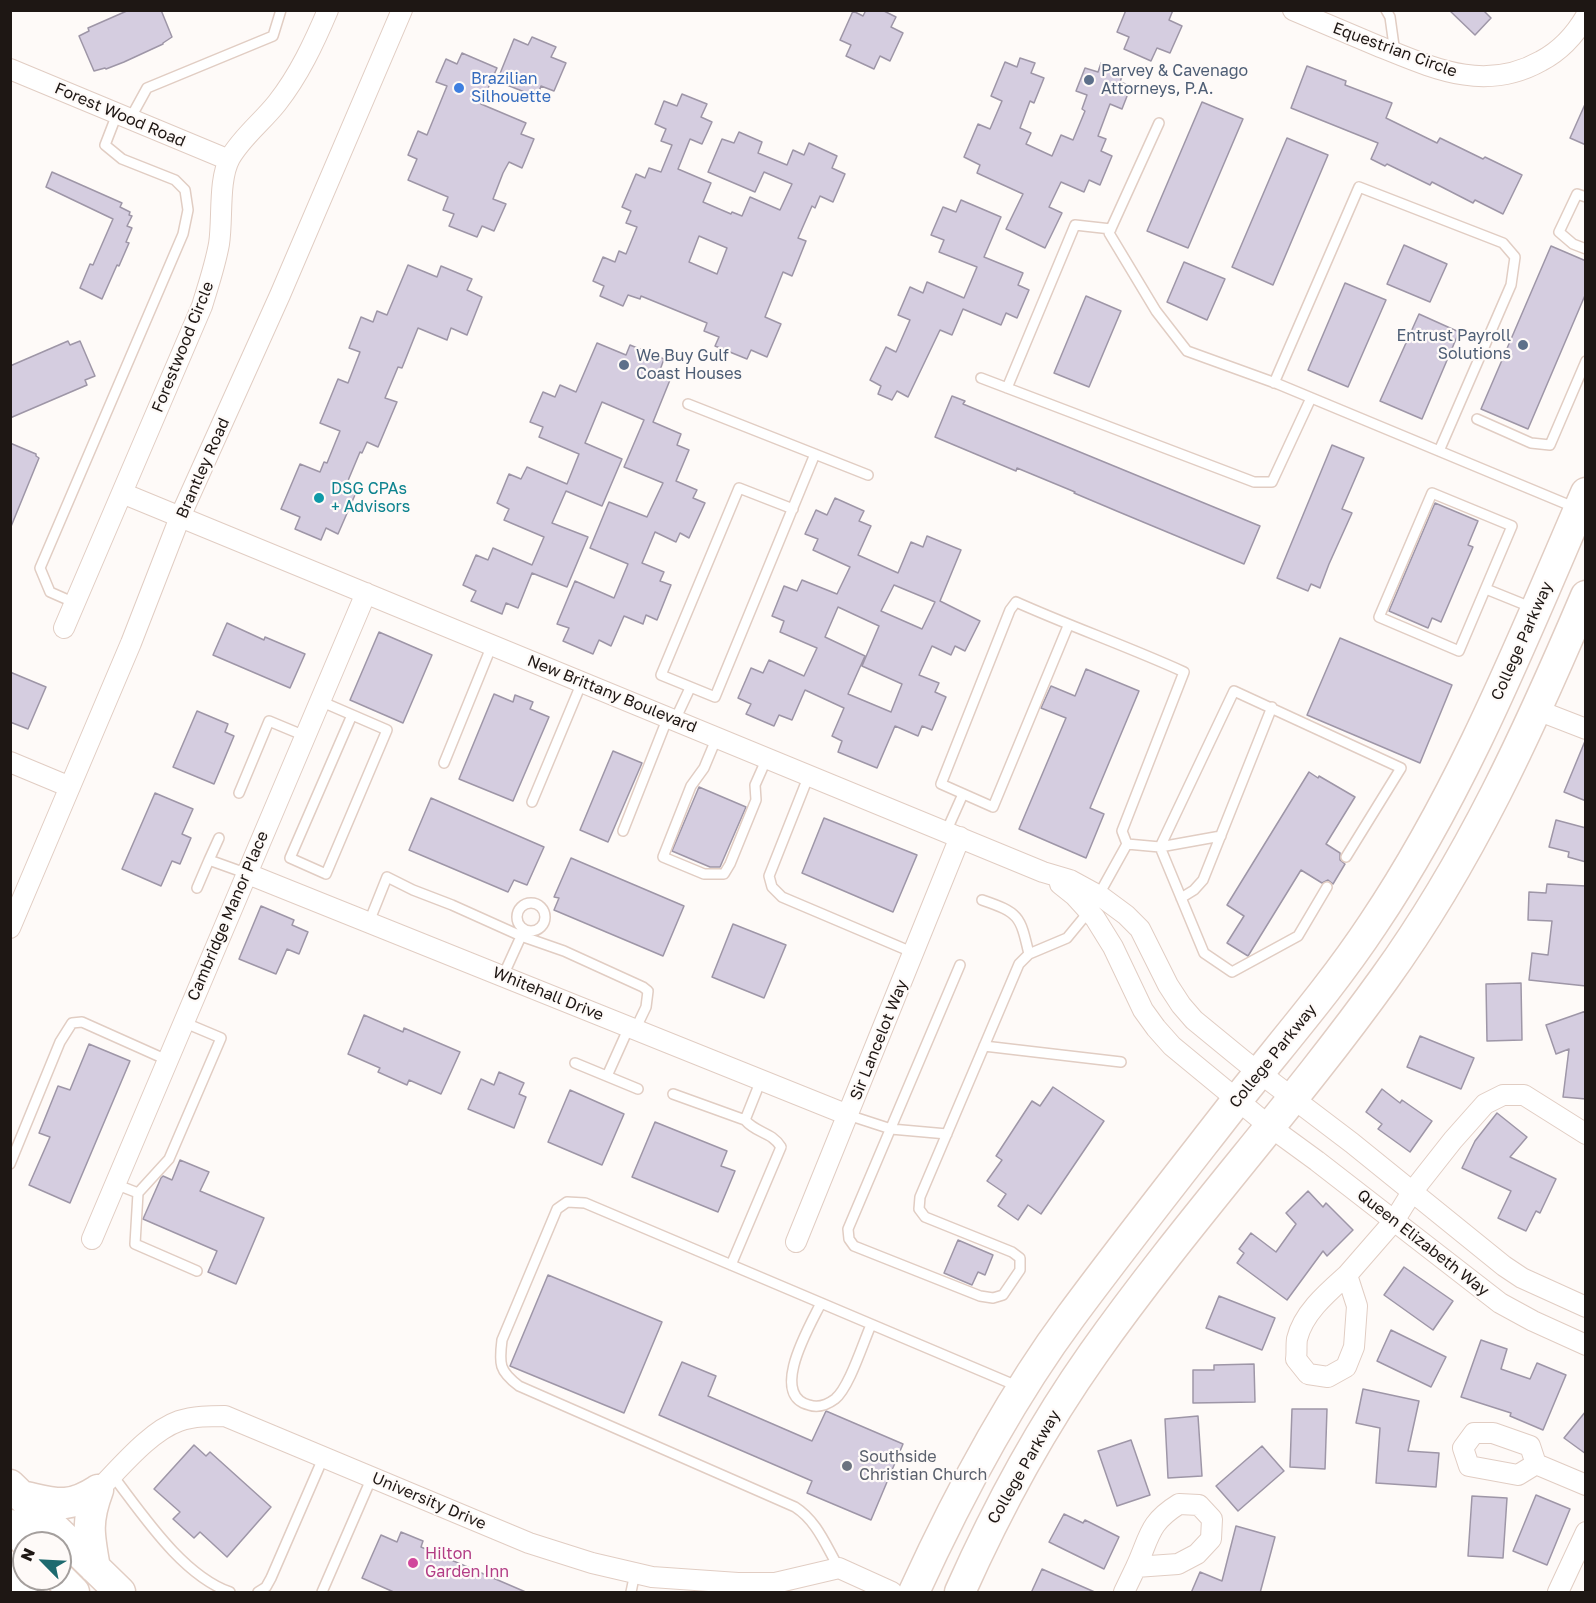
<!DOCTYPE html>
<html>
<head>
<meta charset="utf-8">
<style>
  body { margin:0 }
  #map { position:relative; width:1596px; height:1603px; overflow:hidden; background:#fefaf8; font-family:"Golos Text",sans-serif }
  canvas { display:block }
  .frame { position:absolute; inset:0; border:12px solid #1e1714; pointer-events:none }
  .north { position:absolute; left:12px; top:1531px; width:60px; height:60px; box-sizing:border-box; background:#fefaf8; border:2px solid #a49f9d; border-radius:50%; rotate:294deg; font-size:16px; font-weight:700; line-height:24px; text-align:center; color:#1e1714 }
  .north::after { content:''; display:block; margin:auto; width:21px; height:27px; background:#1d6a6f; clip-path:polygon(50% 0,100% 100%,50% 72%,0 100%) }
</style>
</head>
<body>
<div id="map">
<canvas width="1596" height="1603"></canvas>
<div class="frame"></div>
<div class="north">N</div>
</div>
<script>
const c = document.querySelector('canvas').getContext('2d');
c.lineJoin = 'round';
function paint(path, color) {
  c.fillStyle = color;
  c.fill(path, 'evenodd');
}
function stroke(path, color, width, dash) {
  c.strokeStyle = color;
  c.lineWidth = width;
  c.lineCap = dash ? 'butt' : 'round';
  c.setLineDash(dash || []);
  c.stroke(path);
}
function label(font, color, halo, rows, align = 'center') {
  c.font = font + ' "Golos Text",sans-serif';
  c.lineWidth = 4.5;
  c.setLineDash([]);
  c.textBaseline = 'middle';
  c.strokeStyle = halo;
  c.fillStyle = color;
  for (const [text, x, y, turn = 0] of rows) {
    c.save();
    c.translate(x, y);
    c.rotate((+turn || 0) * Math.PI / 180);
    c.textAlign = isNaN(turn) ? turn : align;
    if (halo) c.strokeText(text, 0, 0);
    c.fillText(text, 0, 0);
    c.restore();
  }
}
const building = new Path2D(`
  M129,10H161L172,37L163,43V44L124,62L106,69L105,68L94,71L79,36L89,31L88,28Z
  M866,10H882L896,17L891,27L903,33L890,61L880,56L874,69L846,56L851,45L840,40L853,11L863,16Z
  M1126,10H1173L1169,20L1182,26L1170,53L1157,48L1151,61L1124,49L1129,37L1117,32Z
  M1449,10H1483L1491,18L1475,35Z
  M532,37L556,47L551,57L566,63L554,91L541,86L537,97L497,81L514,39L528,45Z
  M462,53L497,68L481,104L526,123L521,134L534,139L522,168L509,162L503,173L493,199L506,204L494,231L482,226L477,237L449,226L454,214L443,210L448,197L408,180L417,159L408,155L418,131L427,135L447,86L436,82L446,59L457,64Z
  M1020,58L1035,63L1031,73L1044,78L1034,103L1030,101L1020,128L1031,133L1026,144L1052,156L1061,135L1073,140L1085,111L1082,109L1087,95L1076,91L1085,68L1098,72L1101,63L1124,71L1120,82L1131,86L1122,109L1110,104L1098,136L1106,139L1101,151L1112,156L1100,185L1089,180L1084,192L1061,182L1049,207L1062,213L1045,248L1006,229L1023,194L977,173L980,165L964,157L978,124L990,129L1002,101L991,96L1005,62L1017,67Z
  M1307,66L1346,81L1345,85L1392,103L1386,118L1437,143L1440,138L1483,159L1485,157L1522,175L1503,214L1475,200L1473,203L1432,182L1430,185L1387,164L1385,166L1371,159L1378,143L1291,108Z
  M682,94L707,104L701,117L712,122L702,144L690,139L678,169L711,183L703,202L731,214L732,212L742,216L750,197L780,210L792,184L764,172L755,192L708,172L722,139L734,143L739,132L762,142L758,153L787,165L793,150L804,155L809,143L837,156L832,168L845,174L833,202L820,196L815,208L812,206L798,238L806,241L792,276L783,272L765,317L781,324L767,357L751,350L747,359L715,346L719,337L704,331L707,323L641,296L640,299L628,295L623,306L600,296L604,286L593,281L603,257L615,262L619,251L626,254L637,227L626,223L631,211L622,207L636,174L645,178L649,168L661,172L672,145L661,141L666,129L655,124L664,101L677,106ZM699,236L727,248L717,274L689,262Z
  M1202,102L1243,119L1188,248L1147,231Z
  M1586,102V145L1570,138Z
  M1287,138L1328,155L1273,285L1232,267Z
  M52,172L122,203L120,207L130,212L129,215L132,216L127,226L132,228L126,242L129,243L119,266L117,265L102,299L80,288L90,264L93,265L113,219L46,187Z
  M961,200L1001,217L984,257L1023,273L1018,285L1029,290L1017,318L1006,313L1001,325L963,309L952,335L940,330L908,397L897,391L892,400L878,394L881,386L870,380L886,347L896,352L910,320L898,315L910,287L923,293L927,282L964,298L977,267L939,252L944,240L931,235L943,207L956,212Z
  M1404,245L1447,264L1430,302L1387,284Z
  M1551,246L1586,261V293L1528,429L1481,409Z
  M1184,262L1225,279L1207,320L1167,302Z
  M408,265L437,277L441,266L472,279L467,290L482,297L467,335L451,328L447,340L418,328L402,368L398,367L385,398L397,402L378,447L367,442L362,453L360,452L347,483L358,488L338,534L326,528L321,540L295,529L300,517L281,509L300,464L320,472L324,462L327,463L340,431L320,423L338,379L348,383L360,352L349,348L361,317L373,322L377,311L387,315Z
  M1345,283L1386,300L1348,387L1308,370Z
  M1086,296L1121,311L1089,387L1054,373Z
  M1419,314L1459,332L1422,419L1380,401Z
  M68,341L70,345L80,341L95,376L85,380L87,385L10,418V366Z
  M597,343L626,355L630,345L664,359L660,370L672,375L653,422L681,434L677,445L689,450L676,481L697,490L693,498L705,503L689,538L680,533L676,542L655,532L642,563L664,572L660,581L671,585L657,620L646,615L643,624L624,616L611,646L599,640L593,654L563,641L569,628L557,624L575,581L614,598L628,564L590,548L609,502L647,517L663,483L624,467L644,420L602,402L585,443L622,459L602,506L566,491L552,523L588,537L567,587L532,573L518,608L506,603L502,614L471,601L476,591L463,585L476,555L488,560L493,548L532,565L544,537L504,520L509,509L497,503L509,474L521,479L527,467L567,484L579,454L539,437L543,427L530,422L543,392L555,397L560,385L576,392Z
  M952,396L965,401L963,404L1260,526L1244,564L1119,512L1074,493L1075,492L1017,468L1016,471L935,437Z
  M10,443L36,454V456L39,458L10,529Z
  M1332,445L1364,458L1342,509L1352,513L1329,564L1320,588L1311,584L1308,591L1277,578Z
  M835,498L864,511L859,521L871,526L858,555L898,573L911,542L923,547L927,536L961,550L940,601L980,621L965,651L955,646L951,655L932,646L919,675L939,683L935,692L946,697L932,730L922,726L918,736L895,726L877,768L838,752L842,741L832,736L844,708L805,690L792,720L779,715L774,726L746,714L751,704L738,698L751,668L763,673L769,660L804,676L817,648L780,632L784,621L772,616L784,586L797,591L802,580L837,594L850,567L813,550L818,539L805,534L816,510L827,515ZM894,585L935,602L922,629L881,611ZM838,607L879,626L862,666L902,684L891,712L848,694L865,656L825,637Z
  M1435,503L1478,521L1468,545L1473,547L1441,622L1432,618L1428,628L1389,611Z
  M227,623L264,640L265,637L305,654L290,688L213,655Z
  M379,632L432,655L403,723L350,700Z
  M1340,638L1452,685L1420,763L1307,715Z
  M1086,669L1139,691L1090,808L1104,814L1086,858L1019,829L1066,718L1041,708L1051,686L1075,696Z
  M10,672L46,687L28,729L10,722Z
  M494,694L513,702L515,695L533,702L530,709L549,717L513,801L459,779Z
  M197,711L228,724L225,732L234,736L214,784L173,767Z
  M1585,741H1586V801L1564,792Z
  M613,751L642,763L608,842L580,830Z
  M1309,772L1318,778L1319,776L1355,797L1326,844L1340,853V860L1345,864L1333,884L1328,880L1322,883L1301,870L1248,956L1227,943L1244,916L1227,905Z
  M699,787L746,807L720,867H710L672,851Z
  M155,793L193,809L182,834L191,838L180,864L172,861L161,886L122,869Z
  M431,798L544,847L527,885L514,880L508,892L409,850Z
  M824,818L917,855L893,912L802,873Z
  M1556,820L1586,828V862L1568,857L1569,852L1549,847Z
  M571,858L684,906L663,956L554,910L559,898L554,897Z
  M1547,884L1586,886V986L1529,980L1532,953L1548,955L1552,921L1528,920L1529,892L1546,893Z
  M261,906L294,920L292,925L308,932L299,954L287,949L276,974L239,959Z
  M733,924L786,945L764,998L712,977Z
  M1521,983L1522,1040L1487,1041L1486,984Z
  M1586,1011V1099L1563,1097L1569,1049L1556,1054L1546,1025Z
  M364,1015L403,1032L404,1028L460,1052L441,1094L409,1080L407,1085L378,1072L380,1068L348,1054Z
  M1420,1036L1474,1058L1461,1089L1407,1067Z
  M89,1044L130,1061L70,1203L29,1185L50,1137L39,1133L58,1086L70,1090Z
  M499,1072L524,1083L519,1094L526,1097L514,1128L468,1109L481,1079L494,1085Z
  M1053,1087L1104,1121L1041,1214L1028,1205L1018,1220L998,1206L1006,1194L987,1181L1002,1160L996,1156L1032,1101L1040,1106Z
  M1382,1089L1400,1103L1402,1100L1432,1121L1410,1152L1378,1129L1382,1124L1366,1112Z
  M570,1090L624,1114L602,1165L548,1142Z
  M1497,1113L1527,1137L1510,1157L1556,1179L1540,1213L1536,1211L1526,1231L1498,1218L1511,1191L1462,1168L1475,1141Z
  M655,1122L727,1151L721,1166L735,1171L718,1212L632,1177Z
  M180,1160L209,1172L200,1191L264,1218L236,1284L208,1272L217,1251L143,1219L161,1178L163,1176L172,1180Z
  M1308,1191L1323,1207L1326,1203L1353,1230L1327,1256L1323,1251L1287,1300L1237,1263L1244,1253L1239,1249L1251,1233L1276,1252L1296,1224L1286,1213Z
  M958,1240L993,1255L985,1275L978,1272L972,1285L944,1273Z
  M1404,1267L1453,1301L1433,1330L1384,1295Z
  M548,1275L662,1322L624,1413L510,1366Z
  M1219,1296L1275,1318L1262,1350L1206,1328Z
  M1391,1330L1446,1357L1431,1387L1377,1361Z
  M1481,1340L1507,1349L1501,1369L1530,1379L1537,1363L1566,1375L1543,1430L1510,1416L1511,1413L1461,1397Z
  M682,1362L716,1376L708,1396L812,1441L826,1411L903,1444L871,1520L807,1493L812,1481L659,1415Z
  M1254,1364L1255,1402L1193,1403V1370H1214V1365Z
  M1363,1389L1419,1401L1408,1451L1439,1453L1436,1487L1376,1483L1380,1428L1356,1423Z
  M1292,1409H1327L1325,1469L1290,1467Z
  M1586,1411V1454L1564,1438Z
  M1198,1416L1202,1476L1168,1478L1165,1419Z
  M1131,1440L1150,1495L1117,1506L1098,1451Z
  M194,1445L206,1456L210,1452L271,1507L227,1557L200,1532L194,1538L173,1519L180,1512L154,1489Z
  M1262,1446L1284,1471L1238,1511L1216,1486Z
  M1536,1495L1570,1509L1547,1565L1513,1551Z
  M1472,1496L1507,1498L1503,1558L1468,1556Z
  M1064,1514L1083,1523L1085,1520L1119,1537L1104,1569L1049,1542Z
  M1236,1526L1275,1537L1260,1593H1191L1200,1572L1222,1581Z
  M401,1532L423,1541L421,1547L528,1593H396L362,1578L381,1535L397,1542Z
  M1042,1569L1097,1593H1031Z`);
paint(building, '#d5cde0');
stroke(building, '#9e96a7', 1.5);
const service = new Path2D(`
  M1386,10L1390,17L1395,53
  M130,119L147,88L273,36L281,10
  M1159,123L1109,233L1156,311L1187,351L1278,384L1576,508
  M1586,197L1577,194L1559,232L1573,244L1586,249
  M981,378L1254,482H1272L1311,398
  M1274,383L1359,187L1503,243L1515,257L1511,285L1439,451
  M1007,388L1075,225L1111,229
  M688,404L868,475
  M1477,419L1531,443L1550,445L1586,361
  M1432,493L1512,526L1459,651L1379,617Z
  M793,509L739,488L661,675L715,697L815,454
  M1486,589L1533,608
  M75,603L50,592L40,568L183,234L188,210L185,190L175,180L122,159L105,145L117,114
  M1068,626L993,807L941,784L1010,610L1016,602C1072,627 1129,647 1184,672L1122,831L1127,844L1097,898
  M320,701L387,730L326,874L290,858L352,715
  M675,720L690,688
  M717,737L704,768L691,786L663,857L704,874H724L730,864L756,800L755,785L767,758
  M444,763L492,645
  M809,775L769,876L772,887L782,897L914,953
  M239,793L269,721L305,736
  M532,802L582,682
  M623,831L668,717
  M946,832L963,794
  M1127,844L1160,847L1221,836
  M209,860L219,838
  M1327,887L1298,936L1232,972L1204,953L1160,847L1234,691L1401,768L1346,857
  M197,888L209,860L248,874
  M1181,898L1194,890L1203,880L1272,707
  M982,900C1020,913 1020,916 1029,954
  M517 917a14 14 0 1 1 28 0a14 14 0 1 1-28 0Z
  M369,922L387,877L413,890L452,905L521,936L564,951L643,987L648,991L646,1007L635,1030
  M960,965L848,1229L849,1239L854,1246L980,1296L993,1298L1003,1295L1020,1270V1258L1012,1252L925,1217L919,1209L920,1197L1019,964L1029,954L1067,938L1090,910
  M503,976L523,932
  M984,1046L1121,1062
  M575,1063L638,1089
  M607,1076L629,1027
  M673,1094L745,1120
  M848,1115L891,1129L947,1134
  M10,1164L60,1042L72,1023L82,1022L167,1060
  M115,1184L138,1193L135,1244L197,1271
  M138,1193L169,1159L221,1038L183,1022
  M731,1265L781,1147C771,1131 757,1134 745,1120L761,1080
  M821,1303C811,1324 768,1395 809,1405C818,1408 827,1405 835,1399C849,1388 863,1343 871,1325
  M113,1476C143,1515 182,1575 230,1592
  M839,1568C826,1546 817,1521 795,1507L519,1386C499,1371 499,1364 502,1340L557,1209L567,1202L585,1203L1017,1386
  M258,1592L266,1587L271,1578L324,1456
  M322,1592L372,1477
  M631,1592L635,1573`);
const minor = new Path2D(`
  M1293,10C1321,22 1350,34 1378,46C1433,68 1484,93 1541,61C1560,51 1575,35 1586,16
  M10,69L229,160
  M122,493L1043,872L1070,880L1103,898L1126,915L1140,929L1168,985L1181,1005L1194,1020L1244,1061L1352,1143L1504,1266L1522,1278L1586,1307
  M64,628L202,306C208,286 215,266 219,244C223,219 218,180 230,158C242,137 262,122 277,103C299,75 314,43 328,10
  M1537,710L1586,729
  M10,762L70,787
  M248,874L848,1115
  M1060,884L1075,896L1095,918L1113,947L1143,1010L1156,1028L1172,1046L1269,1126L1317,1161L1500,1303L1533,1321L1586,1345
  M10,928L131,643L180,517L280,295L402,10
  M92,1239L366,593
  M796,1242L960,837
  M1347,1275L1394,1221L1412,1192L1453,1140L1485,1104L1503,1095H1524L1586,1134
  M1347,1275L1357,1306L1354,1347L1346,1367L1328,1377L1308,1374L1296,1359C1297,1353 1296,1345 1297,1339C1303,1313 1328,1292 1347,1275Z
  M1474,1433H1493L1530,1446L1536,1464L1518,1475L1469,1466L1463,1448Z
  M1536,1464L1586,1485
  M98,1490C120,1468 150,1431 179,1421C194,1416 210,1416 225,1416L529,1543L592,1563L652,1577L738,1583H775L839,1568L892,1592
  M1179,1504L1199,1505L1212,1519L1211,1539L1197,1554L1178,1564L1136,1567C1150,1537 1148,1523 1179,1504Z
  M1124,1592L1136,1567
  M1558,1592L1586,1532`);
const primary = new Path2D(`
  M10,1485L120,1592
  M21,1496C55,1503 67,1510 98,1490
  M10,1525L27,1543
  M95,1568C89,1535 86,1522 98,1490
  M10,1574L28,1592
  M60,1578L74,1592
  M914,1592C958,1496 1008,1401 1071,1316C1125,1243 1182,1171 1238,1099C1284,1041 1332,986 1373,924C1463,790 1522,641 1586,493
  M960,1592C997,1509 1040,1429 1093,1354C1184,1225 1292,1107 1384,979C1470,860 1529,730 1586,596`);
stroke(service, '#e1cdc3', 12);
stroke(minor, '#e1cdc3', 22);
stroke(primary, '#e1cdc3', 33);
stroke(service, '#fff', 9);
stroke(minor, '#fff', 20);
stroke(primary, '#fff', 30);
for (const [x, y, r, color] of [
  [1089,80,6,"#5c6f8a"],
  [459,88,6,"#3f7fe0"],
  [1523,345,6,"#5c6f8a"],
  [624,365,6,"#5c6f8a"],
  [319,498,6,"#0f9aa8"],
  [847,1466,6,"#6b7280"],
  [413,1563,6,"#d1479c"]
]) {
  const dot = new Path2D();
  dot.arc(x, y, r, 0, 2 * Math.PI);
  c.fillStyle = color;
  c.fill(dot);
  stroke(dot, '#fefaf8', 2);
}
label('16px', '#1e1714', '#fefaf8', [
  ["Equestrian Circle",1395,50,20],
  ["Forest Wood Road",120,115,23],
  ["Forestwood Circle",183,347,-68],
  ["Brantley Road",203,468,-66],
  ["College Parkway",1522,641,-66],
  ["New Brittany Boulevard",612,694,22],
  ["Cambridge Manor Place",228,916,-67],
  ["Whitehall Drive",548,994,22],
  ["Sir Lancelot Way",879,1040,-68],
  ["College Parkway",1273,1056,-51],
  ["Queen Elizabeth Way",1423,1243,38],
  ["College Parkway",1024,1467,-60],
  ["University Drive",429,1501,23]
]);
label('16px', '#4e5e75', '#fefaf8', [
  ["Parvey & Cavenago",1101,71],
  ["Attorneys, P.A.",1101,89],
  ["Entrust Payroll",1511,336,"right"],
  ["Solutions",1511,354,"right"],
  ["We Buy Gulf",636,356],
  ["Coast Houses",636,374]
], 'left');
label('16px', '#366cbe', '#fefaf8', [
  ["Brazilian",471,79],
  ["Silhouette",471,97]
], 'left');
label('16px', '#0d838f', '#fefaf8', [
  ["DSG CPAs",331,489],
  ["+ Advisors",331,507]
], 'left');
label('16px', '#5b616d', '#fefaf8', [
  ["Southside",859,1457],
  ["Christian Church",859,1475]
], 'left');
label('16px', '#b23c85', '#fefaf8', [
  ["Hilton",425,1554],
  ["Garden Inn",425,1572]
], 'left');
</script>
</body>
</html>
